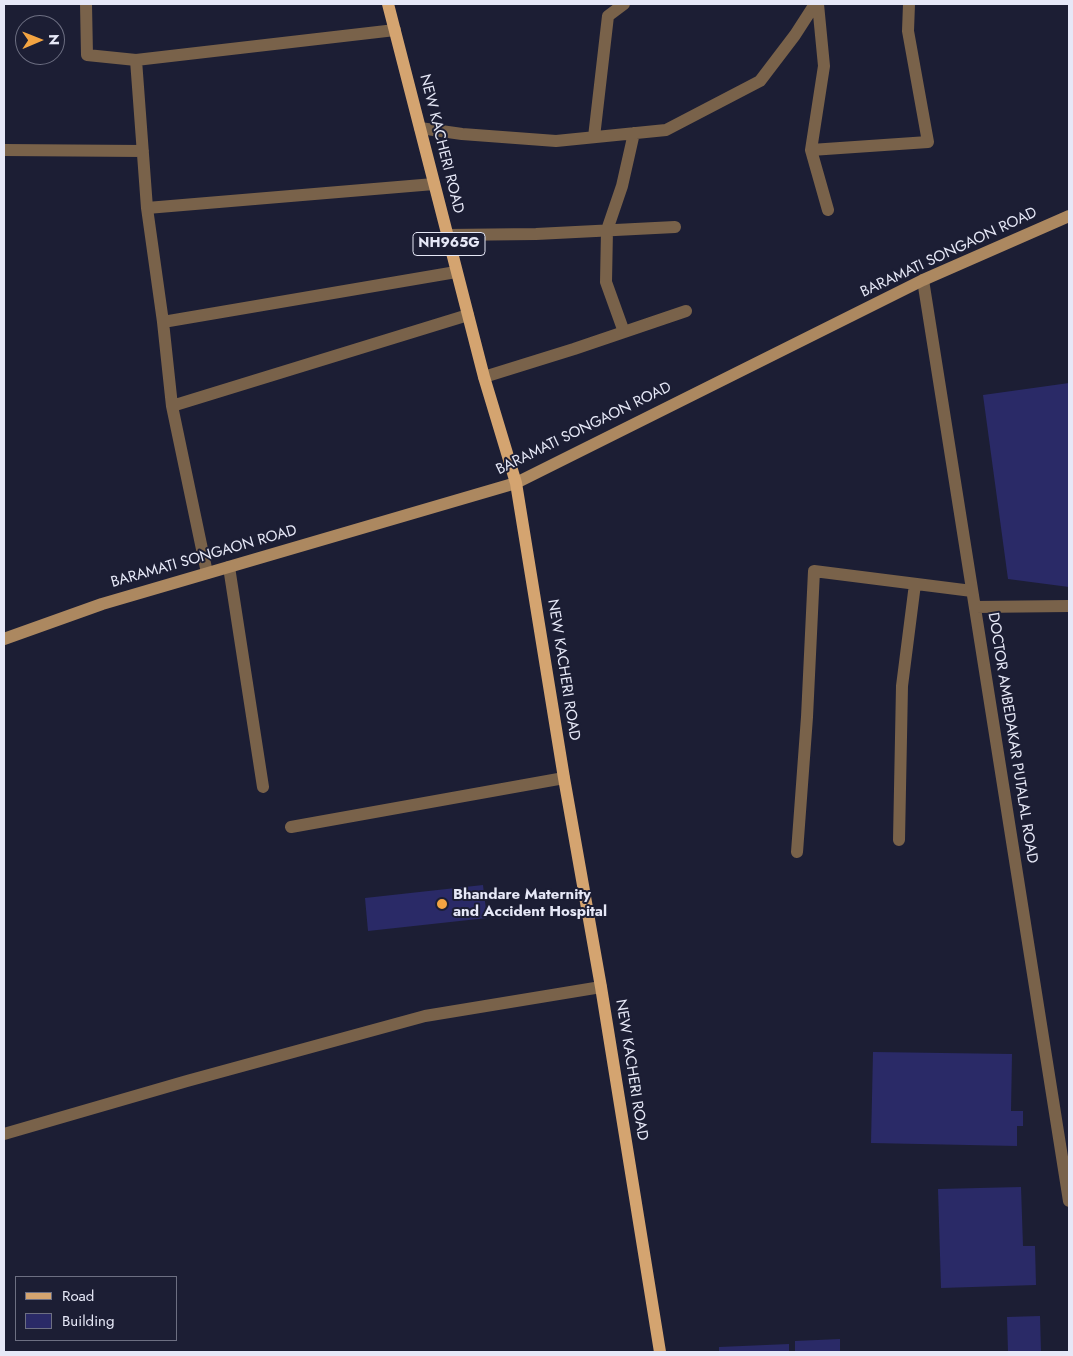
<!DOCTYPE html>
<html>
<head>
<meta charset="utf-8">
<style>
  body { margin:0 }
  #map { position:relative; width:1073px; height:1356px; overflow:hidden; background:#1c1e34; font-family:Jost,sans-serif }
  canvas { display:block }
  .frame { position:absolute; inset:0; border:5px solid #e6e8f7; pointer-events:none }
  .legend { position:absolute; left:15px; top:1276px; width:162px; height:65px; box-sizing:border-box; background:#1c1e34; border:1px solid #6d6f82; margin:0; padding:6px 9px; list-style:none; font-size:15px; color:#e6e8f7 }
  .legend li { display:flex; align-items:center; gap:10px; height:25px }
  .legend b { width:25px; border:1px solid #6d6f82 }
  .north { position:absolute; left:15px; top:15px; width:50px; height:50px; box-sizing:border-box; background:#1c1e34; border:1px solid #6d6f82; border-radius:50%; rotate:89deg; font-size:14px; font-weight:700; line-height:20px; text-align:center; color:#e6e8f7 }
  .north::after { content:''; display:block; margin:auto; width:18px; height:22px; background:#f3a442; clip-path:polygon(50% 0,100% 100%,50% 72%,0 100%) }
</style>
</head>
<body>
<div id="map">
<canvas width="1073" height="1356"></canvas>
<div class="frame"></div>
<ul class="legend">
<li><b style="height:6px;background:#d4a470"></b>Road</li>
<li><b style="height:14px;background:#2a2a67"></b>Building</li>
</ul>
<div class="north">N</div>
</div>
<script>
const c = document.querySelector('canvas').getContext('2d');
c.lineJoin = 'round';
function paint(path, color) {
  c.fillStyle = color;
  c.fill(path, 'evenodd');
}
function stroke(path, color, width, dash) {
  c.strokeStyle = color;
  c.lineWidth = width;
  c.lineCap = dash ? 'butt' : 'round';
  c.setLineDash(dash || []);
  c.stroke(path);
}
function label(font, color, halo, rows, align = 'center') {
  c.font = font + ' Jost,sans-serif';
  c.lineWidth = 4;
  c.setLineDash([]);
  c.textBaseline = 'middle';
  c.strokeStyle = halo;
  c.fillStyle = color;
  for (const [text, x, y, turn = 0] of rows) {
    c.save();
    c.translate(x, y);
    c.rotate((+turn || 0) * Math.PI / 180);
    c.textAlign = isNaN(turn) ? turn : align;
    if (halo) c.strokeText(text, 0, 0);
    c.fillText(text, 0, 0);
    c.restore();
  }
}
paint(new Path2D(`
  M1069,383V587L1008,579L983,395Z
  M483,885L487,918L368,931L365,898Z
  M873,1052L1012,1054L1011,1111H1023V1126H1017V1146L871,1143Z
  M1021,1187L1023,1246H1035L1036,1285L941,1288L938,1189Z
  M1040,1316L1041,1352H1008L1007,1317Z
  M840,1339V1352H795V1341Z
  M789,1344V1352H719V1347Z`), '#2a2a67');
stroke(new Path2D(`
  M86,4L87,55L136,60L395,30
  M818,4L824,66L811,150L828,210
  M136,60L147,208L163,322L172,406L207,573
  M420,128L462,134L556,141L666,130L760,81L795,35L815,4
  M594,137L608,16L624,4
  M4,150L143,151
  M811,150L928,142L908,31L909,4
  M147,208L434,184
  M447,235L536,234L675,227
  M923,280L1069,1201
  M163,322L456,272
  M624,332L606,282L607,230L622,186L634,133
  M484,377L574,349L686,311
  M172,406L468,315
  M229,567L263,787
  M975,607L1069,606
  M291,827L564,778
  M899,840L902,686L915,584
  M797,852L807,717L814,571L972,591
  M4,1134L187,1081L425,1016L601,987`), '#79624a', 12);
stroke(new Path2D(`
  M4,639L102,604L516,483L923,280L1069,216`), '#ac8860', 12);
stroke(new Path2D(`
  M388,4L484,377L516,483L564,778L601,987L660,1352`), '#d4a470', 12);
for (const [x, y, r, color] of [
  [442,904,6,"#f3a442"]
]) {
  const dot = new Path2D();
  dot.arc(x, y, r, 0, 2 * Math.PI);
  c.fillStyle = color;
  c.fill(dot);
  stroke(dot, '#1c1e34', 2);
}
for (const [x, y, w] of [
  [449,244,72]
]) {
  const box = new Path2D();
  box.roundRect(x - w / 2, y - 11.5, w, 23, 4);
  c.fillStyle = '#1c1e34';
  c.fill(box);
  stroke(box, '#e6e8f7', 1);
}
label('bold 14px', '#e6e8f7', null, [
  ["NH965G",449,244]
]);
label('15px', '#e6e8f7', '#1c1e34', [
  ["NEW KACHERI ROAD",441,144,76],
  ["BARAMATI SONGAON ROAD",949,253,-25],
  ["BARAMATI SONGAON ROAD",584,429,-26],
  ["BARAMATI SONGAON ROAD",204,557,-16],
  ["NEW KACHERI ROAD",563,670,81],
  ["DOCTOR AMBEDAKAR PUTALAL ROAD",1012,738,81],
  ["NEW KACHERI ROAD",631,1070,81]
]);
label('bold 15px', '#e6e8f7', '#1c1e34', [
  ["Bhandare Maternity",453,895],
  ["and Accident Hospital",453,912]
], 'left');
</script>
</body>
</html>
